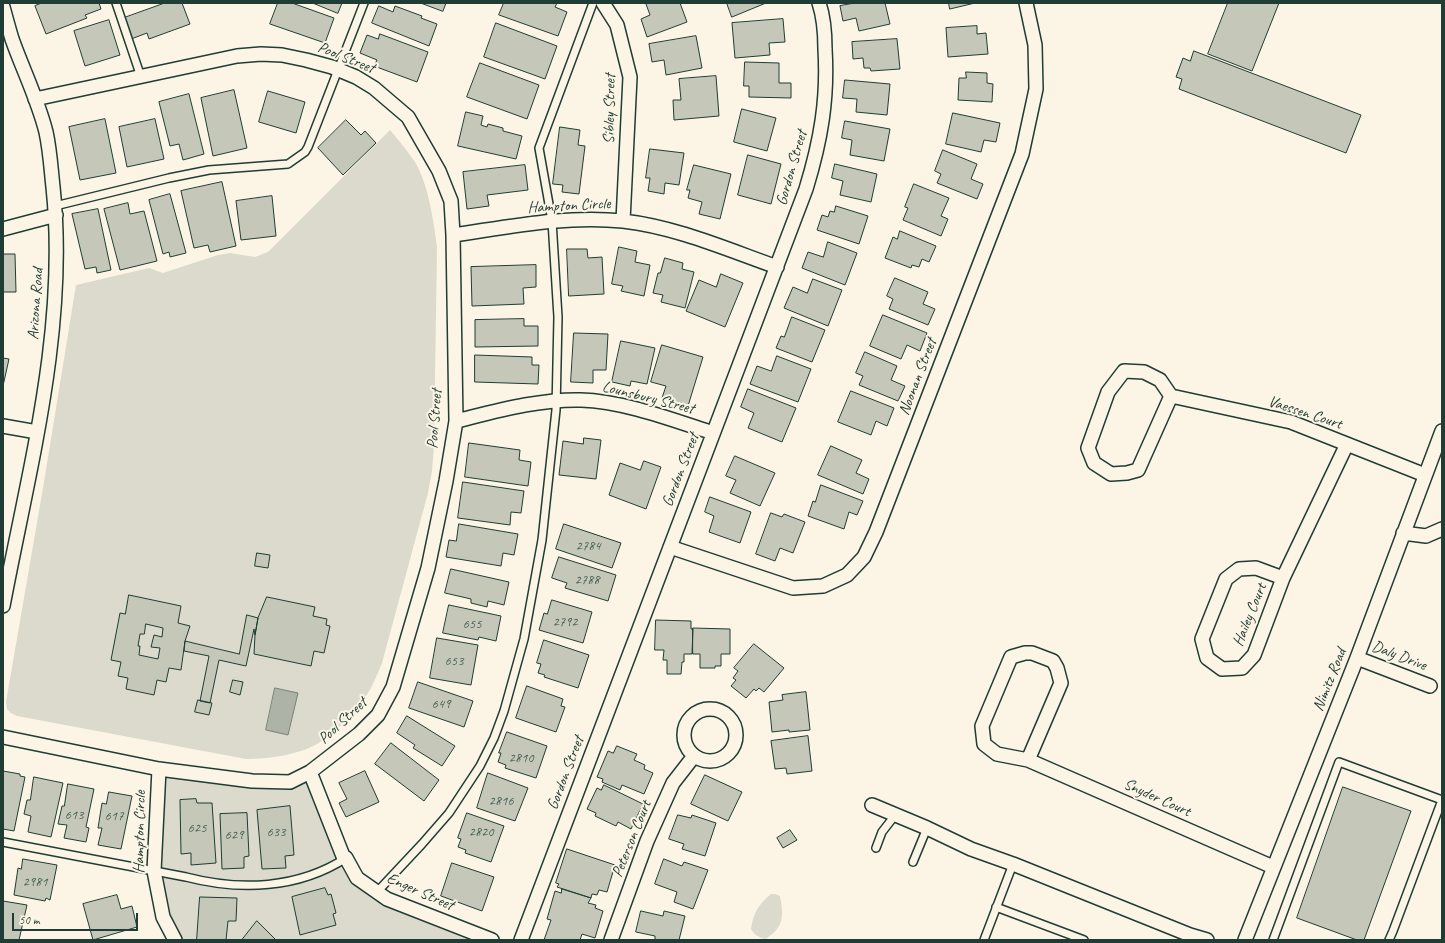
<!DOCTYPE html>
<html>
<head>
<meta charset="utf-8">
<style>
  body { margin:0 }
  #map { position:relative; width:1445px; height:943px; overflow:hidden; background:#fcf5e5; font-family:Caveat,sans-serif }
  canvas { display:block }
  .frame { position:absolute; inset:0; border:4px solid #1f3d34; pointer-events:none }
  .scale { position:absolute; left:12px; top:913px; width:126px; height:18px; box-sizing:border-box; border:2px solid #1f3d34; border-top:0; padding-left:5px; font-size:12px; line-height:14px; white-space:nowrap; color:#1f3d34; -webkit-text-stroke:3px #fcf5e5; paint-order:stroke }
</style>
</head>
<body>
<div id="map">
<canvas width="1445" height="943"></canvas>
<div class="frame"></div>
<div class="scale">50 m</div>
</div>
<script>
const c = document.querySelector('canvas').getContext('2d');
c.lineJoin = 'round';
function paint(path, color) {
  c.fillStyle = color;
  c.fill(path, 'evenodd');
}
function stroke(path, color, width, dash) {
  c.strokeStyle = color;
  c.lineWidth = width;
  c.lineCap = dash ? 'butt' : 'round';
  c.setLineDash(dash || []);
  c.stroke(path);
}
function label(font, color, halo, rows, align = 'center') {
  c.font = font + ' Caveat,sans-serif';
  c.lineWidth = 4;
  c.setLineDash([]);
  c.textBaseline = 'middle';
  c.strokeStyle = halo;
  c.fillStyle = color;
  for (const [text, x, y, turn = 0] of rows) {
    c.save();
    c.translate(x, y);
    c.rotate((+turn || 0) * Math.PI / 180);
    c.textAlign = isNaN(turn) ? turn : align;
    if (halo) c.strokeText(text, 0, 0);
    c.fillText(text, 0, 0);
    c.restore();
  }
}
paint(new Path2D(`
  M390,130C398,140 408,151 415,162C428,183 434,222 437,247L434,447L432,471L428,493L382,663C377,675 372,688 364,699C353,715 335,733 317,744C298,755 267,759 246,759L17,716L11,713L7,709L6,702L44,482L76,285L149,268L163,273L218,255L230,253L255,257L268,252Z
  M159,769L290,782L310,772L346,858L387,899L492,940H175L154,871Z
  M771,894H775L780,896C784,916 784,928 765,939C759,937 754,935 751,929C753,913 759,904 771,894Z`), '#dcdacc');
const water = new Path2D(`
  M275,688L298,693L288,735L266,730Z`);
paint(water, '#aeb3a7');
stroke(water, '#758479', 1);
const building = new Path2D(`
  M42,3H99L101,9L85,15L87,18L46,34L35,6Z
  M165,3H182L190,24L149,39L147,33L131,39L124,18Z
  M278,3H292L334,18L325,43L270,24Z
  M313,3H342L338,13Z
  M421,3H446L443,11Z
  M504,3H557L555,7L567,12L558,36L499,15Z
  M648,3H680L687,22L647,37L641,19L650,15L646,4Z
  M727,3H766L732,17Z
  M855,3H885L890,24L859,31L856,18L843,21L840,6Z
  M949,3H975L950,9Z
  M1228,3H1279L1252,71L1208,54Z
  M379,6L393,12L395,6L422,16L421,18L437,24L429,46L372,23Z
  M783,19L785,42L769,43L770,55L735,58L732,23Z
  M109,20L120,55L85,66L74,31Z
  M496,23L557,46L545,79L484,57Z
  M977,26V34L986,33L988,54L948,57L946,28Z
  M380,34L428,52L417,82L374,66L377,60L360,53L367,35L378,39Z
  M696,36L702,68L666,75L664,60L652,62L649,44Z
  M897,39L900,69L871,71L870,68H864L863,58L853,59L852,42Z
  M1194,51L1361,115L1346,153L1179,89L1182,79L1176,77L1183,58L1190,61Z
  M745,62L779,63V83H791V98L749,97V86H744Z
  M480,63L539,85L527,119L467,97Z
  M966,72L987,73V83L993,84L992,102L958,100L959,78H966Z
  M716,76L719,116L674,120L673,100H681L679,79Z
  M845,80L890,84L887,115L856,112L857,99L843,98Z
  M234,90L247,148L213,156L201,98Z
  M268,91L305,102L296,133L259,122Z
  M189,94L204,154L183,160L179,144L170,146L159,102Z
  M742,109L776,118L767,151L734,142Z
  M466,112L483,116L481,125L487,127L488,124L503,128V131L522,136L516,159L458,146Z
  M953,113L1000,123L996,142L984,140L981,152L946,144Z
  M105,119L116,173L80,180L69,127Z
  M155,119L164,159L127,167L119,127Z
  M346,120L361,135L365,131L376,143L343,175L318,148Z
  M845,121L890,129L884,161L850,155L852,140L842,138Z
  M560,127L580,130L578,145L585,146L579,194L562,192L563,185L553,184Z
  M650,149L684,153L679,185L665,183L664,194L648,191L650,178H646Z
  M943,150L977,164L971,179L983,184L977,199L937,183L941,174L935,171Z
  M748,155L781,164L771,204L738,195Z
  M835,164L877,174L871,202L840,195L843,181L832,178Z
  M525,165L528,190L487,195L489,206L467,209L463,172Z
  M694,165L731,174L720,219L699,214L702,202L688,198L690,190H687Z
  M222,182L236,246L210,252L208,245L194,248L181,191Z
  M914,184L949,198L941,216L948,219L941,236L903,220L908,208L905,207Z
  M170,194L186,253L170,257L169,252L163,254L149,200Z
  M272,196L276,236L241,240L236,201Z
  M128,203L130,214L144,211L157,261L120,270L104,209Z
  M836,206L868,216L859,244L817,230L822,215L828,217L830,211L834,212Z
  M98,209L111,270L97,273L96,267L85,269L72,214Z
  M900,231L936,246L929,262L922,259L919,267L912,265L911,268L885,258L893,237L897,239Z
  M828,242L857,253L845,285L802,268L808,252L823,257Z
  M619,247L637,251L635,262L650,265L644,296L621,291L623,286L612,284Z
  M567,249H587L588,258L602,257L604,294L569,296Z
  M3,254H15L16,292H3Z
  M665,258L683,263L682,269L694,272L685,308L661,302L663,295L653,293L658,273H660Z
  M536,265V287L523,288L524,304L472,306L471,267Z
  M721,274L743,283L725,327L686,311L699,280L716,287Z
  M895,278L928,292L923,304L935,309L928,325L889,309L893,299L887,296Z
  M813,279L842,290L828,326L784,308L793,287L807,293Z
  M883,315L927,333L920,351L907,345L901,359L870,346Z
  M792,317L825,330L812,362L776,348L781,336L784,337Z
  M524,319V326H538V346L475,347V320Z
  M574,333L608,334L606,370H593V383L571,382Z
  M621,341L655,348L647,384L631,381L630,386L612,382Z
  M662,345L703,357L688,406L662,398L666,386L651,382Z
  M865,352L897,366L891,380L905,386L898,401L859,385L863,376L856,373Z
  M475,355L532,357V365H539L538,384L475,382Z
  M777,356L811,369L798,402L750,384L757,366L771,371Z
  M3,358L9,359L3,386Z
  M748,389L796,408L782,442L748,428L754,413L741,407Z
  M851,391L894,408L887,426L876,421L871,435L838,422Z
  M584,438L601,440L596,479L559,475L563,441L583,444Z
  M469,443L520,450L519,460L531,462L528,486L465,477Z
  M831,446L862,460L856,473L869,479L863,494L818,475Z
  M735,456L775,473L760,506L730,493L736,480L726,476Z
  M644,461L661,467L646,509L609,495L620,463L640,470Z
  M463,482L524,491L521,513L511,512L510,525L458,518Z
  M821,485L863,501L857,515L849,512L844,529L808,516L813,501L815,502Z
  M710,497L751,512L740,543L709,532L714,516L705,512Z
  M771,513L782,517L784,514L805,522L793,553L780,548L775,561L756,554Z
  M459,524L518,534L514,555L503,553L501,566L446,557L449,540L456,541Z
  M564,524L621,543L612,568L556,549Z
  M257,553L270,555L268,568L255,566Z
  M559,557L616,575L608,601L565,588L567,583L552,578Z
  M451,569L509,582L504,605L488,601L487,607L471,603V599L445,593Z
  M129,595L181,606L178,623L190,626L185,641L181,670L169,668L166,682L157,680L154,695L126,689L128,678L118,676L121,662L111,660L120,613L125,614ZM146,624L163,628L162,637L154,635L151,647L160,648L158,659L139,655L140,646H138L140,634H144Z
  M267,597L315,607L313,616L327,619L326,625L330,626L324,653L314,651L311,666L254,654L255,635L258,618Z
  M552,600L592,612L583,643L539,630L544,613L547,614Z
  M449,605L501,616L496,641L479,637L478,640L443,633Z
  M247,615L258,618L255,635L254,629L246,666L219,660L210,703L200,701L209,656L184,651L185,641L239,654Z
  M656,620L691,621V629H693L692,654H684V662H682L681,674H667V660H663L664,650H655Z
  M693,628L730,629V654H721V666H715V668H700V654H693Z
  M437,638L478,645L471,685L430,678Z
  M544,640L589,655L578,688L544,677L545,675L538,673L541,664L537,663Z
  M754,644L784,668L764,692L759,688L756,691L754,689L746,698L731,686L736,680L733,678L738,671L734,668Z
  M233,680L243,682L240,695L230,692Z
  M418,682L473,701L464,727L409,708Z
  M527,686L563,699L561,706L565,707L556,732L516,718Z
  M806,692L810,730L789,732V730L772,732L769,702L783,700L782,695Z
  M198,700L212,703L209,715L195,712Z
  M407,716L455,746L442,766L413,748L415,745L397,733Z
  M507,732L547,746L536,778L505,768L506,765L498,762L501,753H499Z
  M808,736L812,771L787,774L786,768L775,769L771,741Z
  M391,743L439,780L424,801L375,764Z
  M617,746L637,754L634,760L645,765L644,769L653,773L644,794L622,785L620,790L602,782L603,779L597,777L608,751L613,753Z
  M3,771L20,774V776L25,777L14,831L3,829Z
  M365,771L379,802L346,817L339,803L347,799L339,783Z
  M488,773L528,788L515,821L477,808Z
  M705,775L742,792L728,821L691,804Z
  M34,777L63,783L51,837L28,832L31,816L24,814L27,800H30Z
  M68,784L94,789L86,827L89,828L86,842L64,838L67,825L58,824L62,806H64Z
  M604,785L643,804L631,829L618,822L616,826L595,816L596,813L587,809L597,788L601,790Z
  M1343,787L1411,811L1364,940H1357L1297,918Z
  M109,792L132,796L121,849L98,845L102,828H98L102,803L106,804Z
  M196,799L197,803H212L216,863L191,865V853L181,854L180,800Z
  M290,806L294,855L285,856L286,868L262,869L257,810Z
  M247,813L249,856L244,857V868L222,869L220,814Z
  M467,813L504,826L491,862L465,853L466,850L458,847L461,839L458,838Z
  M678,815L691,818L692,815L716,823L705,856L682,849L684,844L669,839Z
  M790,830L797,840L783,848L777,838Z
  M567,849L615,865L607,892L599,890L597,895L592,894L591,898L557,887L559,884L556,883Z
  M23,859L57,865L50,900L46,898L45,901L14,895L18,868L21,869Z
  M664,859L682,866L684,862L708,870L693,909L674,902L677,892L655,884Z
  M452,863L494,877L482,911L441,896Z
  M325,888L328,895L331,894L336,913L333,914L336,925L300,935L292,897Z
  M562,889L591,898L588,903L596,905L595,908L603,911L595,938L582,934L580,940H544L551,920L547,919L555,891L561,893Z
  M117,895L121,909L132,906L137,927L93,940L83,904Z
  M200,897L237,898L236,921H228L226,940H197Z
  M3,901L27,905L19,940H3Z
  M641,911L663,916L664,911L685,916L679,940H655V936L636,932Z
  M257,921L276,940H242Z`);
paint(building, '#c5c7b9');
stroke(building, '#1f3d34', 1);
const service = new Path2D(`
  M116,3L141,77
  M55,206L169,178L209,170L288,164L305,152L308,147L364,3
  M3,842L186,877C240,891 298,889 346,858
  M876,848L882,832L896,814
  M913,862L927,828
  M377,892L422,844L449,813L480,766L494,738L504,711L524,639L542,540L556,410L558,317L552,221L539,148L593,3
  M996,907L1084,940
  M984,940L1013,864
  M1273,940L1339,762L1442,800
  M1389,940L1393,931L1442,800`);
const minor = new Path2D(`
  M603,3L617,25L630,77L623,221
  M3,7C6,18 9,29 12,39C23,70 38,100 46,132C50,150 51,169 53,187C68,328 29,468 3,606
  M3,229L56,215
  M453,235C509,227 566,215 623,221C676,227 726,249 777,267
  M1171,396L1160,380L1144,372L1124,371L1108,392L1088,448L1094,463L1111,474L1127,473L1138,470L1171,396L1291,422L1425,475
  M456,421C497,411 539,399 581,400C623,401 673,420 713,433
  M3,426L37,432
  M1403,533L1426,536L1442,529
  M670,547L793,588L823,586L847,575L864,557L876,532L1022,154L1036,89L1035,45L1026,3
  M1283,578L1256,568L1239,569L1226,579L1202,639L1207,658L1222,669L1242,668L1254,655L1283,578L1347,444
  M1357,658L1430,686
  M684 735a26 26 0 1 1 52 0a26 26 0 1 1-52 0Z
  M3,737L159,769L252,781L290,782L310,772L359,734L378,715L393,687L428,568L446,481L456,421L453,235L451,201L439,171L408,117L374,88L356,77L332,67L306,60L282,55L261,54L237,56L35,99
  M1028,760L1061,683L1057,668L1053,661L1032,653H1025L1011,657L982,726L984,744L997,754L1028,760L1273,867
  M159,769L154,871L163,917L175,940
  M310,772L343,856L346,858L357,878L387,899L492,940
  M872,805L927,828L971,849L1013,864L1190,935L1207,940
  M521,940L806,189C821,140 828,99 825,49C825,33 824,18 819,3
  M611,940L647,841L673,783L694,756
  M1245,940L1357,658L1442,431`);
stroke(service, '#1f3d34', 10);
stroke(minor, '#1f3d34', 16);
stroke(service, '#fcf5e5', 7);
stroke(minor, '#fcf5e5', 13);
label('14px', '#486055', null, [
  ["2784",588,546],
  ["2788",587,580],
  ["2792",565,622],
  ["655",472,624],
  ["653",454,661],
  ["649",441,704],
  ["2810",521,758],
  ["2816",501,801],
  ["613",74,815],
  ["617",114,816],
  ["625",197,828],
  ["633",276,832],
  ["2820",481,832],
  ["629",234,835],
  ["2981",35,882]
]);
label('16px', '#1f3d34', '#fcf5e5', [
  ["Pool Street",346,58,22],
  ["Sibley Street",610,109,-89],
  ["Gordon Street",792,168,-74],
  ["Hampton Circle",569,206,-3],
  ["Arizona Road",36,304,-86],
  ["Noonan Street",918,377,-69],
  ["Lounsbury Street",648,398,14],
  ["Vaessen Court",1305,413,18],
  ["Pool Street",435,419,-86],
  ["Gordon Street",681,470,-69],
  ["Hailey Court",1250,615,-68],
  ["Daly Drive",1399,656,21],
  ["Nimitz Road",1330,680,-68],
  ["Pool Street",343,721,-43],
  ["Gordon Street",566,773,-69],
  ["Snyder Court",1157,798,24],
  ["Hampton Circle",140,832,-89],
  ["Peterson Court",632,839,-68],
  ["Enger Street",420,892,24]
]);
</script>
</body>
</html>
